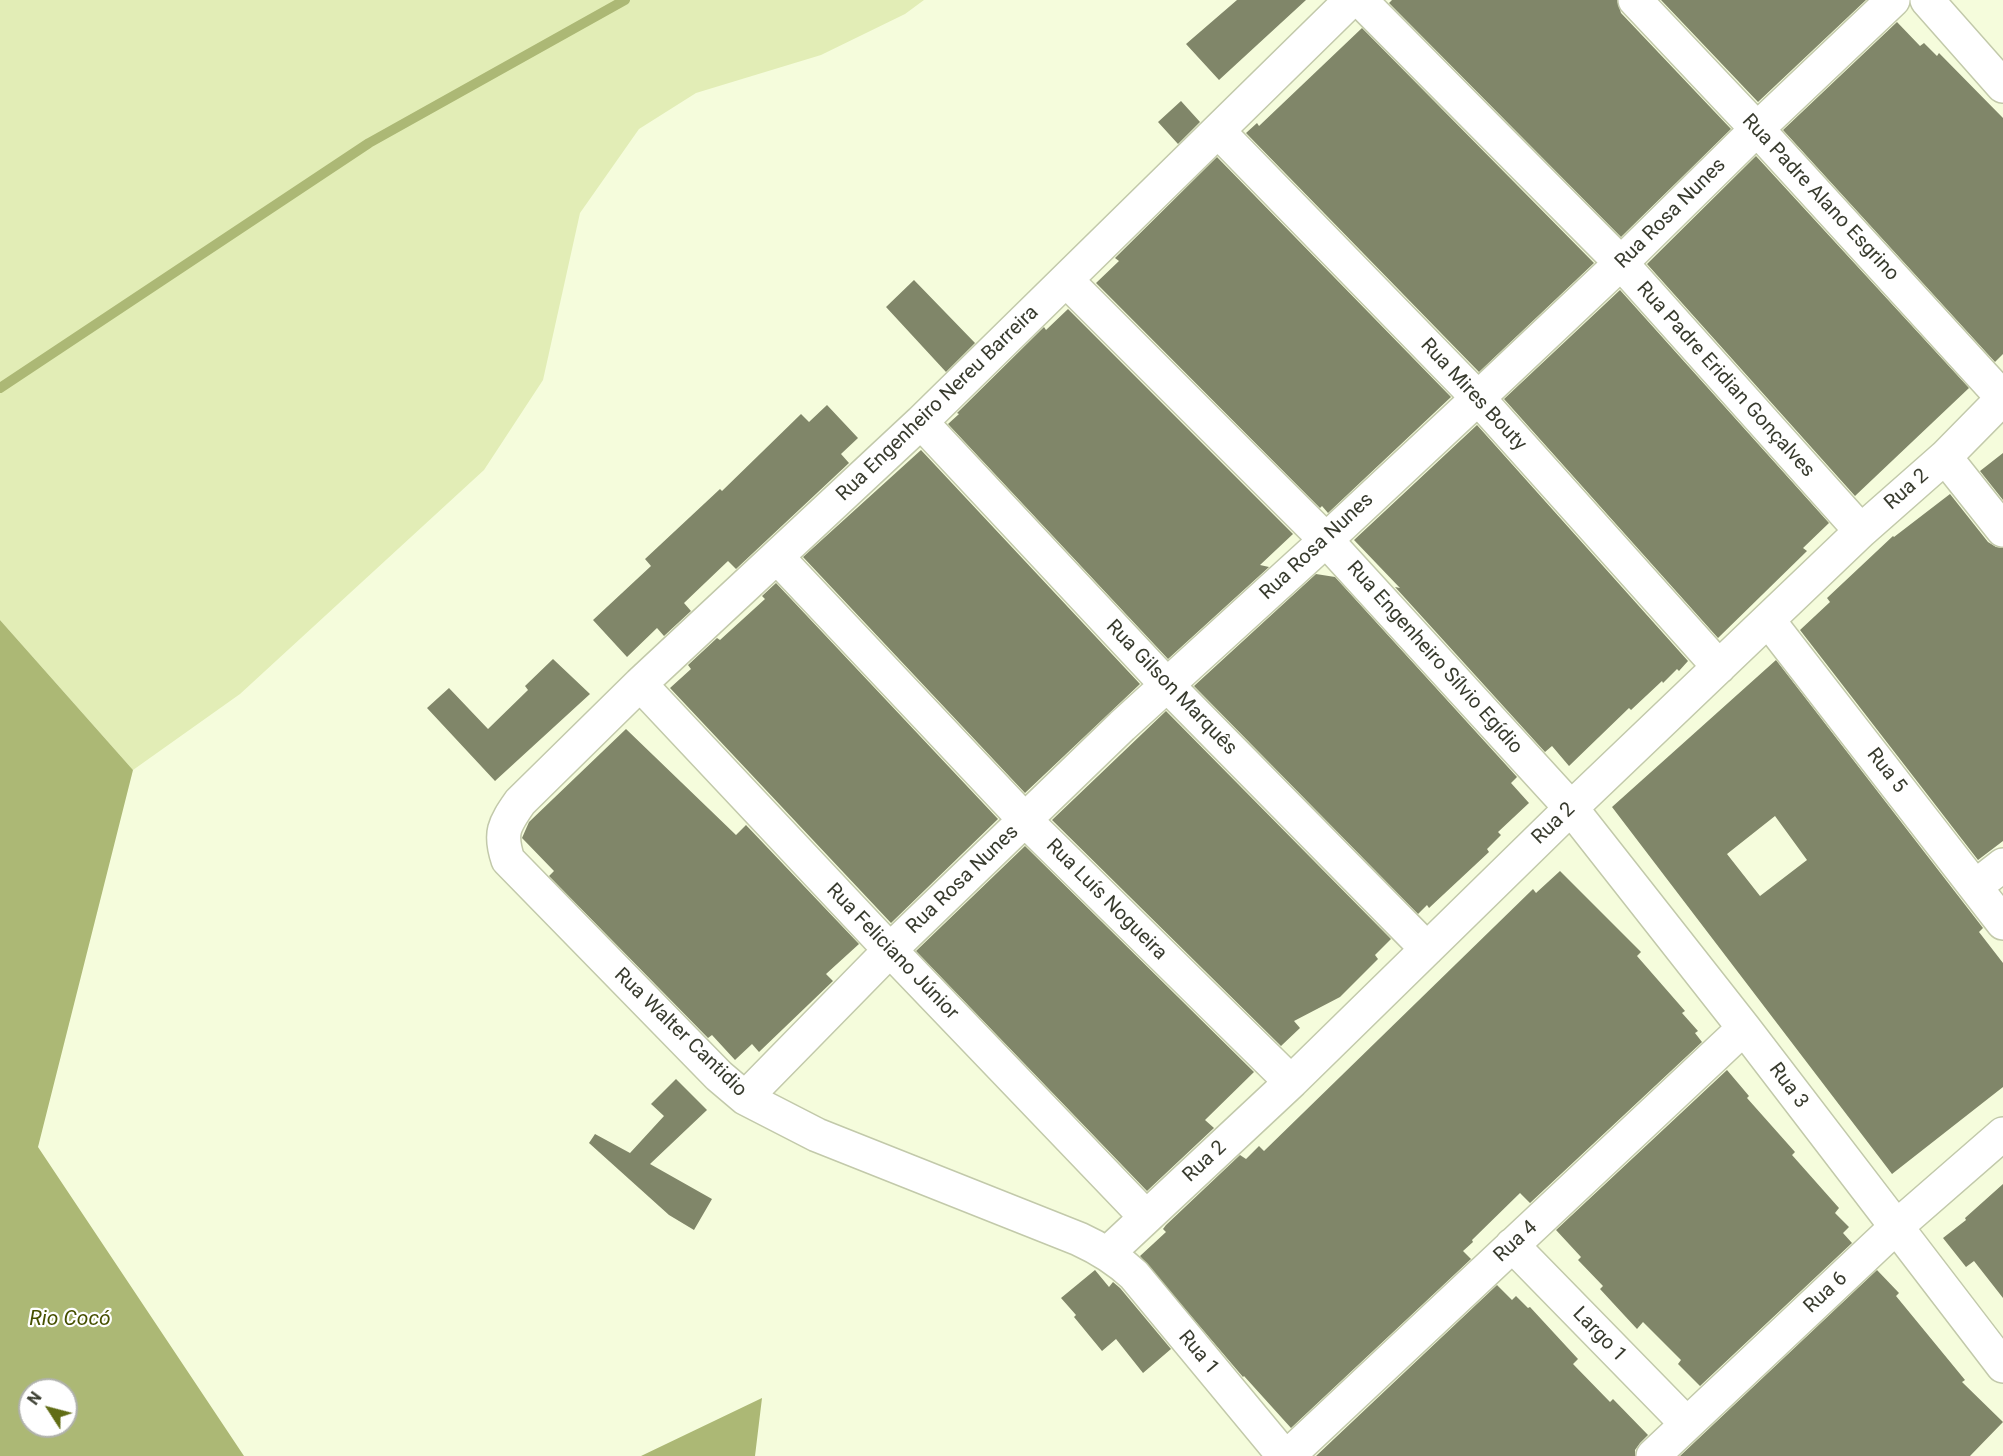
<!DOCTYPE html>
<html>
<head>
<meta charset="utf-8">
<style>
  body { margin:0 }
  #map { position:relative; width:2003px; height:1456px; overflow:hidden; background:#f5fcdc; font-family:Roboto,sans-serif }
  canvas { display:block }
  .north { position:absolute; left:18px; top:1378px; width:60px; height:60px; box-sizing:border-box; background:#fff; border:2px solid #afb1ab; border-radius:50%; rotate:306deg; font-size:16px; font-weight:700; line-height:24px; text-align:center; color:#383b2e }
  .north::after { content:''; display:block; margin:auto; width:21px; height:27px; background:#616d15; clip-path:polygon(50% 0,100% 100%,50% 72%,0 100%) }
</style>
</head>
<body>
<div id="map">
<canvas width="2003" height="1456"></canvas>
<div class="north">N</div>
</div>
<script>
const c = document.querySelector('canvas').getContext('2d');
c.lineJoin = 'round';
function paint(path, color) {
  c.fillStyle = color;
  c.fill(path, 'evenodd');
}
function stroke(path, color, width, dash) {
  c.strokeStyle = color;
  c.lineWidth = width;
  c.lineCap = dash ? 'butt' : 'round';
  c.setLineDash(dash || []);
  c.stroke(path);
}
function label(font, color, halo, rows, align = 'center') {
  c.font = font + ' Roboto,sans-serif';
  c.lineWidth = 4.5;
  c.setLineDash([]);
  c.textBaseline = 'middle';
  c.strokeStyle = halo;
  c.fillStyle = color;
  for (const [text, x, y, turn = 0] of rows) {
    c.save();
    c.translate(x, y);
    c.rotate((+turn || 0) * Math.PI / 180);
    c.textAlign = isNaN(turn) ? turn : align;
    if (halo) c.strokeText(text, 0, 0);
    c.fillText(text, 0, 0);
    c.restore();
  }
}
paint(new Path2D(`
  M0,0H924L905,14L821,55L696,93L639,129L580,213L543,380L484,470L240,694L133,770L0,620Z`), '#e2edb6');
paint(new Path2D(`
  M0,620L133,770L38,1147L244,1456H0ZM30,1390H66V1426H30Z
  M762,1398L755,1456H641Z`), '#acb875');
stroke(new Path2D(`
  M0,388L369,143L625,0`), '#acb875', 10);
paint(new Path2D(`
  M1237,0H1306L1219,80L1186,44Z
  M1392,0H1617L1621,13L1731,129L1621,237L1389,3Z
  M1661,0H1866L1758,102Z
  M1897,22L1920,46L1924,43L1937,56L1939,53L2003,118V354L1995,362L1783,130Z
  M1362,28L1594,263L1479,372L1246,133L1257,123L1259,126Z
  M1181,101L1200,122L1178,144L1158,122Z
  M1756,156L1969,388L1855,496L1647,264Z
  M1217,157L1451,397L1328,513L1322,506L1320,508L1096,283L1119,261L1115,258Z
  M914,280L975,343L946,372L886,307Z
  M1620,290L1829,523L1803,548L1807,551L1718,638L1504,399Z
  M1068,309L1293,534L1260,565L1269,567L1168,659L948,424L959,414L957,413L1044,327L1046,330Z
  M827,405L858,438L841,454L849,463L736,569L728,561L684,603L691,611L664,636L657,628L627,657L593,620L651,566L645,559L720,489L722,491L801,414L809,422Z
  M1477,425L1688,661L1679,671L1677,669L1663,683L1662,681L1631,710L1629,708L1569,766L1552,746L1545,752L1395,587L1400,588L1354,540Z
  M921,450L1140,684L1025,793L803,557Z
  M2003,453V500L1980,471Z
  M1950,494L1988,542L1996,547L2003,548V841L1978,860L1800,630L1830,602L1827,598L1893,536L1894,537Z
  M1316,574L1335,577L1517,777L1511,783L1529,803L1498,832L1501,835L1487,849L1489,852L1429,908L1427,905L1418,914L1194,686Z
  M776,583L998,819L891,923L670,688L691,669L688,665L717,638L720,640L765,599L762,596Z
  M553,659L590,694L495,781L427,708L449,688L488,729L528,690L525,686Z
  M1776,660L1983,928L1979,932L2003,963V1087L1892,1174L1612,807ZM1775,816L1807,860L1760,896L1727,854Z
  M1166,711L1391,939L1375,955L1378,959L1340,997L1294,1021L1300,1028L1281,1046L1052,820Z
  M626,729L736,835L746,825L859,944L826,974L833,981L759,1052L752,1044L735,1060L712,1035L708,1038L549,876L554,871L522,838L529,822Z
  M1025,846L1254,1072L1205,1120L1214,1128L1147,1191L916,951Z
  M1560,871L1641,952L1637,956L1685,1011L1682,1013L1698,1031L1695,1033L1702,1042L1530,1203L1520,1193L1472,1240L1473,1242L1463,1251L1471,1259L1291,1428L1244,1376L1243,1377L1140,1256L1166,1232L1163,1229L1166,1225L1240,1155L1246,1159L1259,1146L1264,1151L1533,889L1536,893Z
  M1727,1070L1749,1096L1747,1098L1795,1152L1792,1155L1839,1208L1835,1213L1849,1227L1843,1233L1852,1243L1700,1386L1678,1364L1681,1360L1643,1322L1637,1329L1624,1315L1600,1289L1603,1286L1578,1260L1581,1257L1556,1230Z
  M676,1079L707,1110L650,1164L712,1199L694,1230L669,1215L589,1143L595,1134L630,1153L664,1116L651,1104Z
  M2003,1184V1298L1974,1261L1966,1267L1943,1238L1966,1220L1965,1218Z
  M1095,1270L1109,1287L1113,1282L1120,1288L1171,1349L1143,1373L1116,1339L1102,1351L1074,1317L1076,1315L1061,1298Z
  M1877,1270L1899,1293L1896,1296L1965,1380L1962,1382L2003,1422L1970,1456H1680Z
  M1497,1285L1512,1300L1516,1296L1528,1308L1530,1307L1578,1359L1573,1364L1610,1402L1613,1399L1648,1435L1640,1443L1635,1450V1456H1316Z`), '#808669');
const minor = new Path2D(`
  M1360,0L1621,263L1861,531
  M1927,0L2003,86
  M1218,131L1478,398L1719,667
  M1067,281L1326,540L1571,808L1744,1028L2003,1366
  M921,422L1166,684L1427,949
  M1945,457L2003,530
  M777,557L1025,820L1291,1082
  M1768,620L2003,923
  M640,684L890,950L1146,1217
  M1976,886L2003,865
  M745,1098L890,950L1122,726L1326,540L1478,398L1621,263L1757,129L1893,0
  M1512,1245L1687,1424
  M1108,1253L1291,1082L1571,808L1861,531L1945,457L2003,398L1757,129L1635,0
  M1284,1456L1134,1275C1117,1259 1101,1249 1079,1239L817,1135L745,1098L719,1076L508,860C499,833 504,825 520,802L640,684L921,422L1351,0
  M1288,1456L1744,1028
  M1653,1456L1895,1228L2003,1134`);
stroke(minor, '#c2c9aa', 36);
stroke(minor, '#fff', 33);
label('20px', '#383b2e', '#fff', [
  ["Rua Padre Alano Esgrino",1820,198,47],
  ["Rua Rosa Nunes",1671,214,-45],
  ["Rua Padre Eridian Gonçalves",1725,380,48],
  ["Rua Mires Bouty",1473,395,47],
  ["Rua Engenheiro Nereu Barreira",938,404,-44],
  ["Rua 2",1907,490,-41],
  ["Rua Rosa Nunes",1317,547,-43],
  ["Rua Engenheiro Sílvio Egídio",1434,658,48],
  ["Rua Gilson Marquês",1171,688,46],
  ["Rua 5",1886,771,52],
  ["Rua 2",1554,824,-44],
  ["Rua Rosa Nunes",963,880,-44],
  ["Rua Luís Nogueira",1106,900,45],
  ["Rua Feliciano Júnior",892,952,46],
  ["Rua Walter Cantidio",680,1033,44],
  ["Rua 3",1788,1086,53],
  ["Rua 2",1205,1162,-43],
  ["Rua 4",1516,1242,-43],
  ["Rua 6",1826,1293,-43],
  ["Largo 1",1599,1335,46],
  ["Rua 1",1198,1353,50]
]);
label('italic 21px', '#465000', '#fff', [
  ["Rio Cocó",70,1320]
]);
</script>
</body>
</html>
